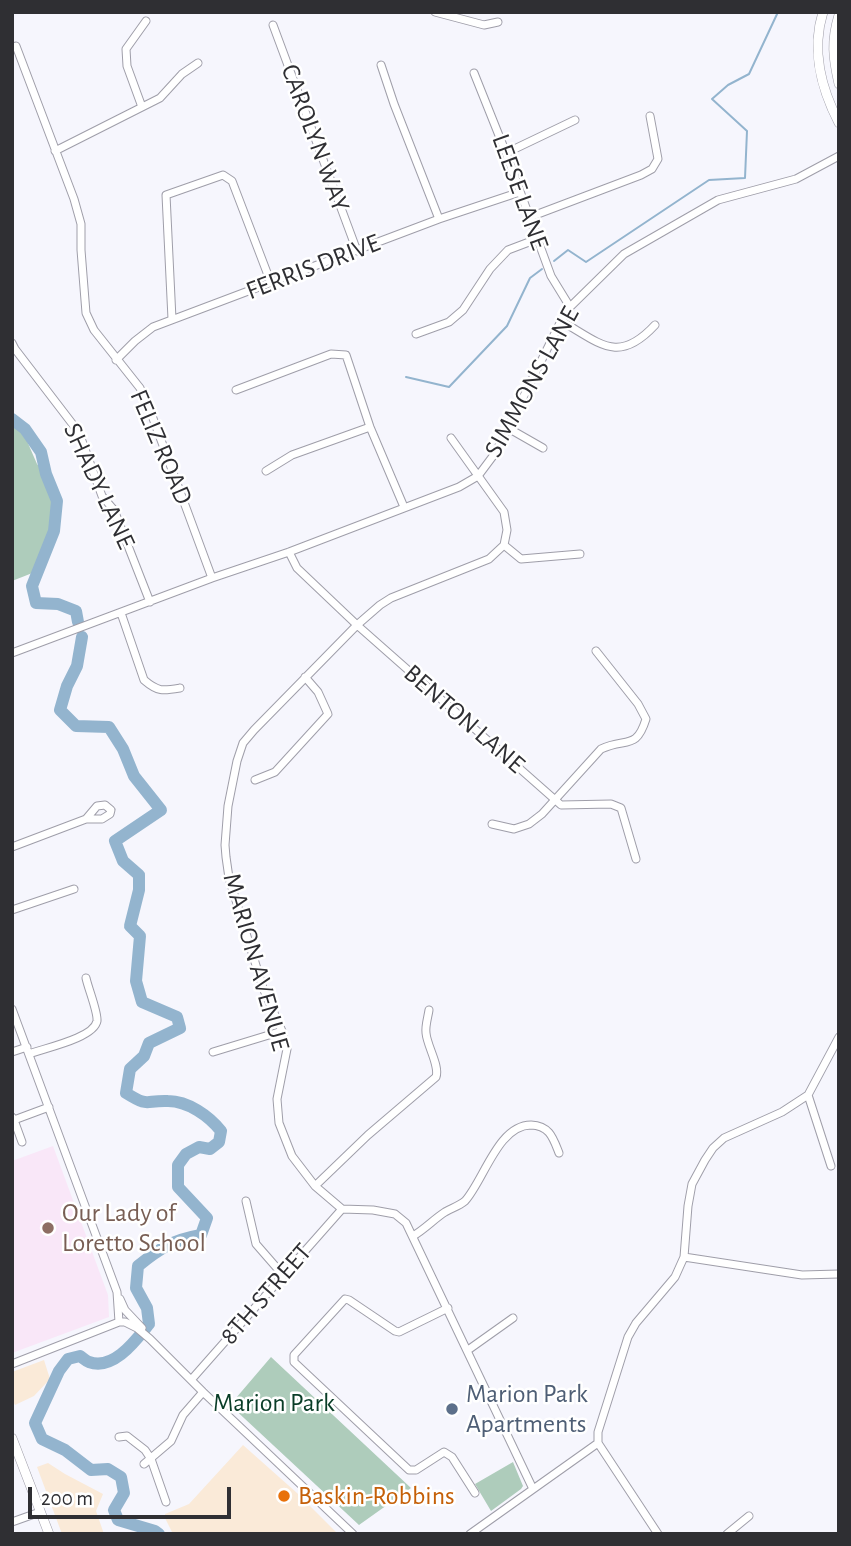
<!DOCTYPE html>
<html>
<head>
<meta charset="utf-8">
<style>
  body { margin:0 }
  #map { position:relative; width:851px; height:1546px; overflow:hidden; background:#f6f6fd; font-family:"Alegreya Sans",sans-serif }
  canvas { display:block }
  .frame { position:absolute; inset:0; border:14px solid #2f2f33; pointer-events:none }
  .scale { position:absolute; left:28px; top:1487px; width:203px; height:32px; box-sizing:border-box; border:4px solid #2f2f33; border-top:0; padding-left:9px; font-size:21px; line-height:24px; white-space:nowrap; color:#2f2f33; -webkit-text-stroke:5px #fff; paint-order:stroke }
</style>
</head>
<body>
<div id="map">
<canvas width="851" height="1546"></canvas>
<div class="frame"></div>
<div class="scale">200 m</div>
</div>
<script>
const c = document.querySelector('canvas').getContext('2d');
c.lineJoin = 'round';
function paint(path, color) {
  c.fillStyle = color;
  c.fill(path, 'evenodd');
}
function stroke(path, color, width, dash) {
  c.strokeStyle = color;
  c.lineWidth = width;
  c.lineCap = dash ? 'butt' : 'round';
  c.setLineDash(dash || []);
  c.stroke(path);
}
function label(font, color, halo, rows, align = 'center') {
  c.font = font + ' "Alegreya Sans",sans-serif';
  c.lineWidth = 5;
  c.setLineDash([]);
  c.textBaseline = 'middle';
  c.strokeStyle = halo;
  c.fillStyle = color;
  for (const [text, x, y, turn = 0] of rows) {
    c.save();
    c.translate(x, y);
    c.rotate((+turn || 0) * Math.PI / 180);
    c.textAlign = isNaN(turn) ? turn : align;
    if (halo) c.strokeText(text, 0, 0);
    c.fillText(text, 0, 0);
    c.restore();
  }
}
paint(new Path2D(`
  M44,1360L50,1379L34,1396L15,1405L12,1399V1372Z
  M243,1445L297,1493L338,1534H173L165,1518V1514L189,1504Z
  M48,1463L65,1474L103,1494L96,1511L104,1534H62L37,1467Z`), '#faead8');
paint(new Path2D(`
  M53,1146L108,1295L109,1317L12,1353V1161Z`), '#f9e7f8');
paint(new Path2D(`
  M12,420L27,441L37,464L53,484L57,509L47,535L49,553L40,570L12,581Z
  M271,1357L411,1488L359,1525L230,1405Z
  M513,1462L523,1486L521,1489L491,1511L475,1484Z`), '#aeccbb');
stroke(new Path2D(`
  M554,261L568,250L586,262L709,180L745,178L747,131L712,99L728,85L749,74L778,12
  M406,377L449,387L507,326L530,278L542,269`), '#93b4ce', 2);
stroke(new Path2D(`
  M12,419L25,429L41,452L46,474L57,501L54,531L32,586L36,603L58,604L76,611L78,622
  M82,637L77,666L67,686L60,710L76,726L109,727L123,749L134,776L161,810L115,841L123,861L139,875V890L130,926L140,936L136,981L142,1002L177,1017L180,1028L149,1043L144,1056L130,1069L126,1093C150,1108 144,1100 168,1101C188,1101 209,1116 221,1131L219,1142L210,1149L199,1147L186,1154L178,1165V1187L207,1218L201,1235C173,1240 160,1248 138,1266L136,1288L147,1308L149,1324C136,1340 114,1371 89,1362C86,1361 83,1358 80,1356L68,1359L59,1371L35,1423L42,1439L65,1450L91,1470L108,1469L121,1477L124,1493L114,1510L118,1520L155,1531L159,1534`), '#93b4ce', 12);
const minor = new Path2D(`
  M435,12L484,25L498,22
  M273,25L357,251
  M16,46L74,199L81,224V250L86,313L94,330L140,388L151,413L212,578
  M381,65L394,104L439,219
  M474,73L506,153L551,276L570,307
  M142,107L127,66L126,49L146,21
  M55,151L160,98L182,74L198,63
  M506,153L575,120
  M530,217L641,175L652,169L658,159L650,116
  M172,319L166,195L223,175L232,181L271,283
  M561,321C600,343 618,365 655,325
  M416,334L449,322L463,310L490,269L508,250L537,239
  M12,343L15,349L74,426L82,441L102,496L114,510L150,602
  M116,360L135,341L153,327L439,219L520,192
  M236,390L331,354L346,355L370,427L404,507
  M508,428L543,448
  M451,438L504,512L507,530L504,545L489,559L391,598L380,605L357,625L254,730L243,743L237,761L228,806L225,845L226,857L229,878L263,988L282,1031L287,1049L277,1099L279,1123L292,1156L315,1186L342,1209L373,1210L395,1214L406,1223L533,1489
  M266,471L292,455L370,427
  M504,545L521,559L580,554
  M289,552L297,568L357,625L561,805L611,804L621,808L636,859
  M121,613L144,680C158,692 163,691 180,688
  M12,653L212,578L289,552L459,487L478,476L496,452L561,321L570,307L624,254L718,200L796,179L839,156
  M255,780L275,772L328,714L318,692L305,677
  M492,824L514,829L529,824L542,814L601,749C626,737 636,751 646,719L638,704L596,651
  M12,847L86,819H102L110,814L111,810L105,805L97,806L86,819
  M12,910L74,889
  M12,1009L117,1292L119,1322
  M12,1052L27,1047
  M213,1052L282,1031
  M29,1054C45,1048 94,1038 97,1021C98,1012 88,988 86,978
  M808,1095L831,1166
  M12,1117L14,1120L49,1107
  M14,1120L22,1142
  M315,1186L368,1135L436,1077C440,1066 427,1046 426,1033C425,1026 428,1017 429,1010
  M246,1201L256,1244L283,1275
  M413,1236C425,1229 434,1219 445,1212C452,1208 459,1206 465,1201C484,1180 498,1125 531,1125C550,1126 553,1138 559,1153
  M684,1257L802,1275L839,1274
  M120,1299L125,1310L142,1328
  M448,1308L399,1332L395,1331L349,1300L345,1299L294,1355V1362L409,1470H416L444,1452L452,1457L475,1493
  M468,1350L513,1318
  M12,1364L119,1322H125L137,1328L150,1339L203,1392L353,1534
  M191,1380L342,1209
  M119,1437L127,1436L145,1450L151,1459L166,1502
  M598,1443L658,1534
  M144,1464L171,1441L183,1415L203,1392
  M12,1522L40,1512
  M470,1534L598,1443V1432L628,1337L636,1323L675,1277L684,1257L688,1206L692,1184L705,1160L713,1148L724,1138L782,1112L808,1095L839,1037
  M727,1534L749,1516`);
const major = new Path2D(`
  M823,12C811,51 821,88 839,123
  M839,15C831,41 833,58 839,84
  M12,1438L49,1534`);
stroke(minor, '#9f9ea9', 9);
stroke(major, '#9f9ea9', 10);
stroke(minor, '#fff', 7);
stroke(major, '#fff', 9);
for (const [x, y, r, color] of [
  [48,1228,7,"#8d6e63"],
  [452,1409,7,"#5c6f8a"],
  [284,1496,7,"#e8710a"]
]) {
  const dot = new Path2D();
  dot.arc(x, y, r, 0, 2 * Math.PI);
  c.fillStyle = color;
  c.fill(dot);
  stroke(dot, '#fff', 2.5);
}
label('26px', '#2f2f33', '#fff', [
  ["CAROLYN WAY",315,138,70],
  ["LEESE LANE",520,192,70],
  ["FERRIS DRIVE",313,267,-21],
  ["SIMMONS LANE",532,382,-61],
  ["FELIZ ROAD",161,447,67],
  ["SHADY LANE",99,486,65],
  ["BENTON LANE",464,719,41],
  ["MARION AVENUE",256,962,74],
  ["8TH STREET",266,1294,-49]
]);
label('26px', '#785e54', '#fff', [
  ["Our Lady of",62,1213],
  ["Loretto School",62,1243]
], 'left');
label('26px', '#4e5e75', '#fff', [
  ["Marion Park",466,1394],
  ["Apartments",466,1424]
], 'left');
label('26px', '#093d27', '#fff', [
  ["Marion Park",274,1403]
]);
label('26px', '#c56008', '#fff', [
  ["Baskin-Robbins",298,1496]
], 'left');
</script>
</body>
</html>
